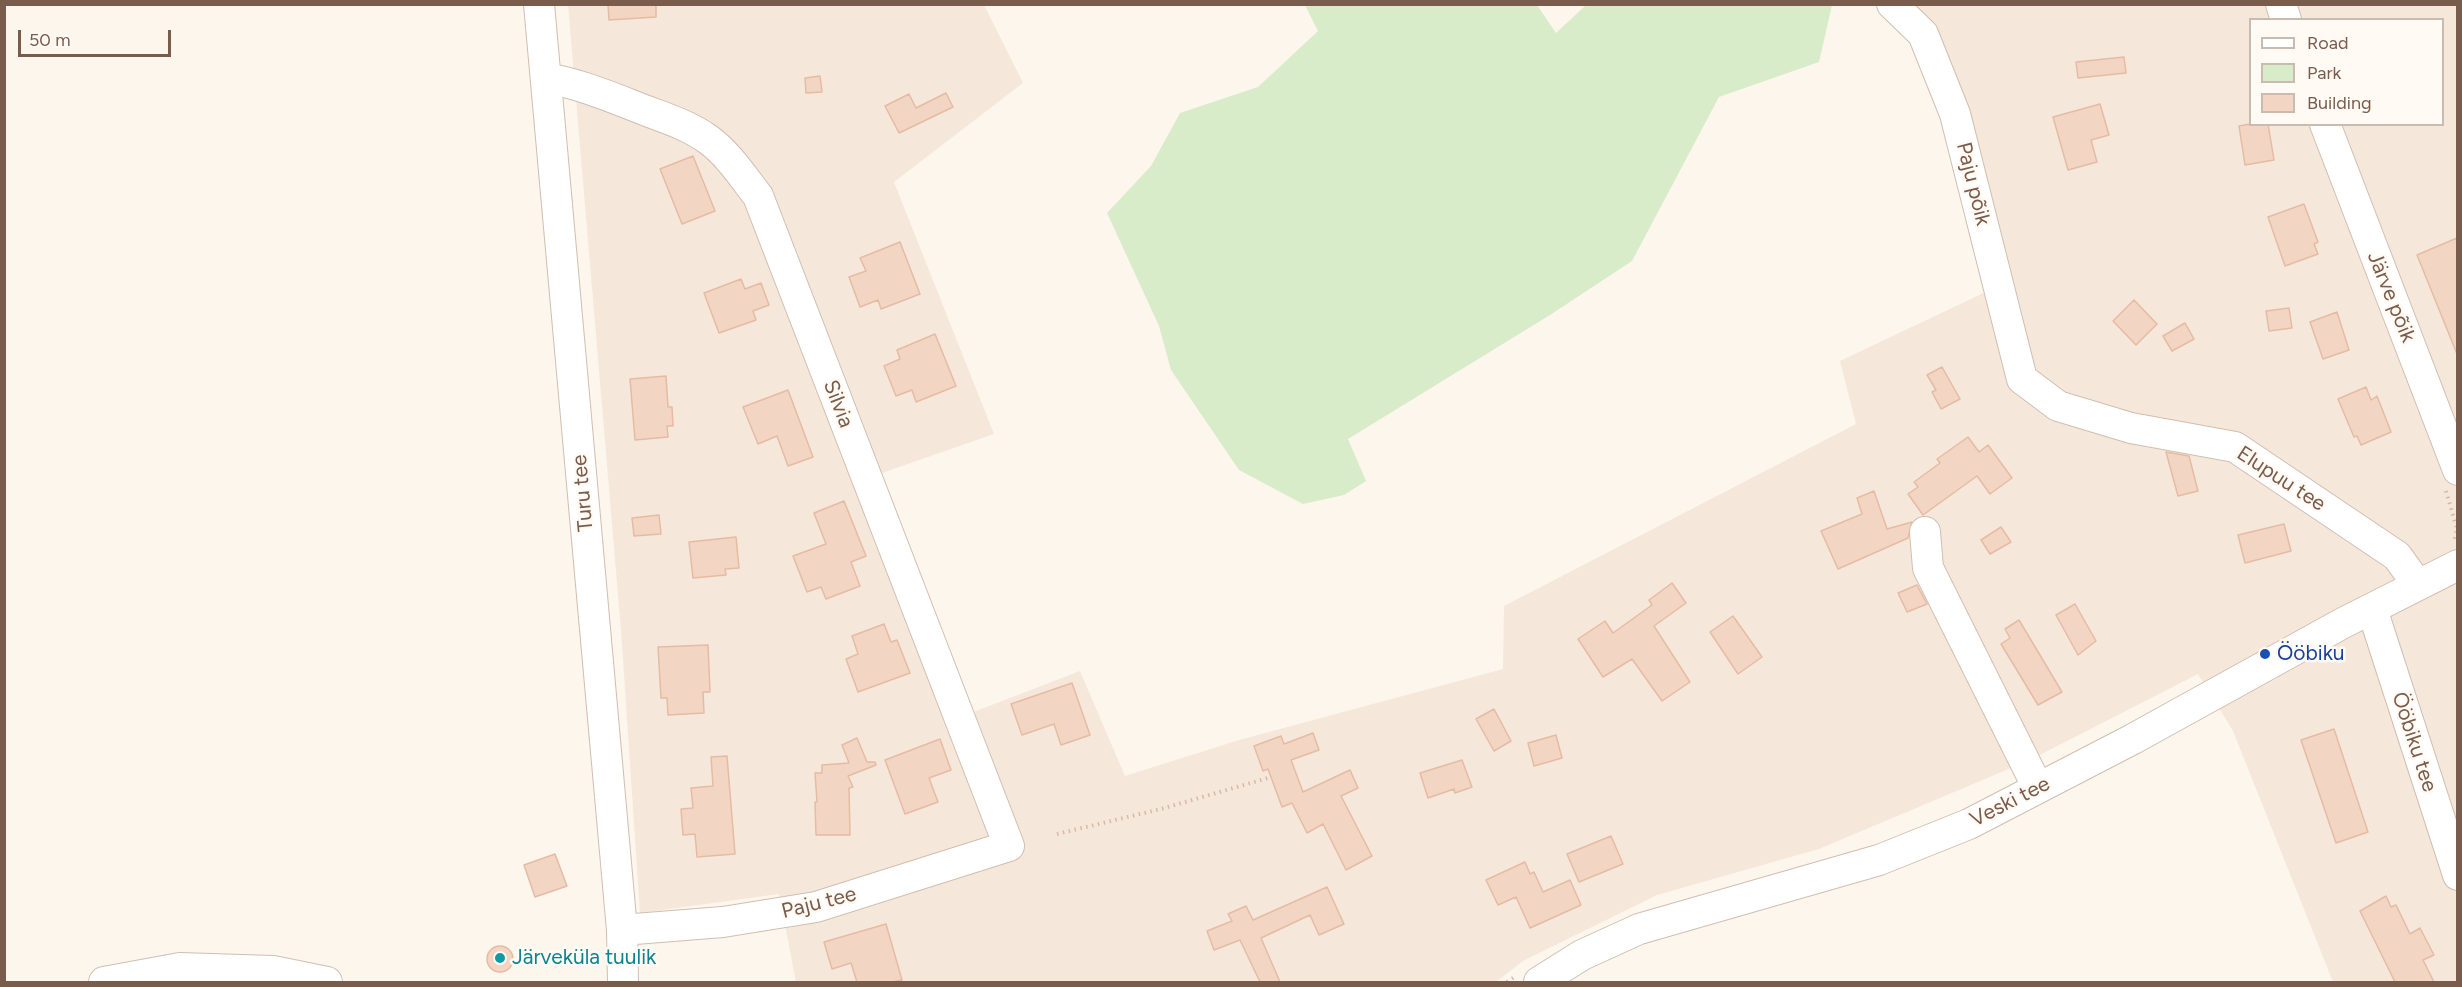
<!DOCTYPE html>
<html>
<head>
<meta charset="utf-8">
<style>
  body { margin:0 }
  #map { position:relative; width:2462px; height:987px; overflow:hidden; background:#fdf6ec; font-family:Figtree,sans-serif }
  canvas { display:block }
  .frame { position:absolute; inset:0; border:6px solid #7a5c4d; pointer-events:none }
  .legend { position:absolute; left:2249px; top:18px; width:195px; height:108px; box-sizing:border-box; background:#fffaf3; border:2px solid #cabbb1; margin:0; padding:8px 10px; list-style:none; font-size:18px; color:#7a5c4d }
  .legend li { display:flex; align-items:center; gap:12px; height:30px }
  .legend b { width:30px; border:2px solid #cabbb1 }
  .scale { position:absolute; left:18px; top:30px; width:153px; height:27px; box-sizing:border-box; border:3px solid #7a5c4d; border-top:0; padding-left:8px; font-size:18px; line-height:21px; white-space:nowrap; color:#7a5c4d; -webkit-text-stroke:4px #fffaf3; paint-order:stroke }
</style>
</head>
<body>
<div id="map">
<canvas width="2462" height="987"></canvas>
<div class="frame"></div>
<ul class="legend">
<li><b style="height:8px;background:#fff"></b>Road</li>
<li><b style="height:16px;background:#d8ecc9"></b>Park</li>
<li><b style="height:16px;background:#f3d5c3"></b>Building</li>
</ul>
<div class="scale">50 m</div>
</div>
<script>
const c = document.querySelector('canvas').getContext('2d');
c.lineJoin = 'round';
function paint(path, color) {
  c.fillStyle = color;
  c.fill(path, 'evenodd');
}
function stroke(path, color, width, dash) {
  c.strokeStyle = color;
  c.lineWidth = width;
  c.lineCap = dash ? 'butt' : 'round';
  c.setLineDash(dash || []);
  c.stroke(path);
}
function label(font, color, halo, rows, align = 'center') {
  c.font = font + ' Figtree,sans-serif';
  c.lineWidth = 5;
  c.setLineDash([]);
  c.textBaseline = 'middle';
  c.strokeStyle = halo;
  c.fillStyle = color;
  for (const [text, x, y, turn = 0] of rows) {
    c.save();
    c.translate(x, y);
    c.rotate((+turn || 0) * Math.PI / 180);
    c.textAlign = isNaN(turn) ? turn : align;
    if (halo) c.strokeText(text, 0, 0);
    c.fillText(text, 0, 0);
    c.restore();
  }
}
paint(new Path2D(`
  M568,5H984L1023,83L894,182L994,434L856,482L950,721L1080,671L1125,776L1239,740L1503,669L1504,606L1856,424L1840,361L1994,288L1906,5H2457V982H2333L2233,731L2198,674L2030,760L1819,849L1657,895L1523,961L1496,982H796L779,894L640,913L621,630ZM2250,20H2442V124H2250Z`), '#f5e8da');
paint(new Path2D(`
  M1305,5H1537L1556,33L1586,5H1832L1819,62L1719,97L1632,261L1550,315L1348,439L1366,481L1344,495L1303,504L1239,470L1171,370L1159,326L1107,213L1151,166L1180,113L1258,87L1318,31Z`), '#d8ecc9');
const building = new Path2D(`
  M608,4H656V17L609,20Z
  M2124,57L2126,73L2078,78L2076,62Z
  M820,76L822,92L806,93L805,78Z
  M946,93L953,107L899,133L885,106L909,94L916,108Z
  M2100,104L2109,135L2091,140L2097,162L2068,170L2053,117Z
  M2250,124H2268L2274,160L2245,165L2239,126Z
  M693,156L715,211L682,224L660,169Z
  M2304,204L2318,242L2314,244L2318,254L2285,266L2268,217Z
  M2457,238V354L2417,255Z
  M900,242L920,294L881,309L878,300L860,307L849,277L866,271L860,258Z
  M741,279L745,289L761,283L769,305L753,311L756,320L719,333L704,293Z
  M2134,300L2157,324L2136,345L2113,321Z
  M2289,308L2292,328L2269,331L2266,311Z
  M2337,312L2349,350L2323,359L2310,322Z
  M2185,323L2194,339L2172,351L2163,336Z
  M935,334L956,386L916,402L912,390L896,396L884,366L900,359L897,350Z
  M1942,367L1960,399L1941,409L1932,392L1936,390L1927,375Z
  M666,376L668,407H672L673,426H667L668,437L635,440L630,379Z
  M2366,387L2371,400L2377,396L2391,432L2361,445L2357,436L2354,437L2338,399Z
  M788,390L813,457L788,466L777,436L758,444L743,407Z
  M1968,437L1979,452L1988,445L2012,478L1990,494L1977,476L1923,515L1908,494L1918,487L1914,482L1940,463L1937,459Z
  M2166,452L2189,456L2198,491L2178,496Z
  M1874,491L1887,529L1912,522L1908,538L1838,569L1821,531L1862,514L1857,498Z
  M844,501L866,556L851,562L860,586L826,599L821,587L807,592L793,556L826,544L814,513Z
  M659,515L661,534L634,536L632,518Z
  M2284,524L2291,551L2245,563L2238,535Z
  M2001,527L2011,542L1990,554L1981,540Z
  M736,537L739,568L725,569L726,575L693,578L689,542Z
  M1672,583L1686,603L1654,626L1690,682L1662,701L1632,659L1603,677L1578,639L1605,621L1613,633L1652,605L1649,600Z
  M1917,585L1927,604L1907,612L1898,593Z
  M2075,604L2096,641L2078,655L2056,615Z
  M1733,616L1762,657L1738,674L1710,632Z
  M2019,620L2062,692L2038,705L2001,644L2010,638L2005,629Z
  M884,624L891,642L897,640L910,673L858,692L846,659L858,654L852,636Z
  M708,645L710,692H703L704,713L668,715L667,698H661L658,647Z
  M1072,683L1090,735L1061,745L1054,724L1022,735L1011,704Z
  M1494,709L1511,741L1494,751L1476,719Z
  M2334,729L2368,832L2336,843L2301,740Z
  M1313,733L1319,750L1291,760L1303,792L1350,770L1358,788L1341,796L1372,856L1346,870L1323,824L1307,833L1292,803L1282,807L1268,769L1263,771L1254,746L1281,736L1284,744Z
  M1556,735L1562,758L1534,766L1528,743Z
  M857,738L867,762H875L876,765L848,776L853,787L849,788L850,835H816L815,802H817L815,773H822V765L849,763L842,745Z
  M940,739L951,770L929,778L938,802L905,814L885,760Z
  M727,756L735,854L697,857L695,834L683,835L681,809L693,808L691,788L713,786L711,757Z
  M1462,760L1472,787L1455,793L1454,789L1428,798L1420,773Z
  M1611,836L1623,864L1579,882L1567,854Z
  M555,854L567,886L535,897L524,865Z
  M1525,862L1530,874L1534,872L1543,892L1570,880L1581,905L1530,928L1516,897L1498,905L1486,880Z
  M1327,887L1344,924L1319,935L1310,915L1261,938L1280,982H1260L1240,940L1214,950L1207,931L1232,921L1228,914L1246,906L1253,920Z
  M2386,896L2391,907L2396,905L2410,934L2420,928L2434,955L2423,960L2434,982H2395L2360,911Z
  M886,924L902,980L892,982H857L851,963L832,969L824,942Z
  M487 959a13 13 0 1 1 26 0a13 13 0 1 1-26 0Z`);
paint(building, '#f3d5c3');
stroke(building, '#e6bba3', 1.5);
const minor = new Path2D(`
  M539,4L622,930L623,982
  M1892,4L1923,34L1955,114L2022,379L2058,406L2131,428L2235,447L2397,556L2418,585
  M2281,4L2286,20
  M546,78C581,84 613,98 647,111C668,119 690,126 709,140C729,155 743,177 758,196L1009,846L816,907L723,922L622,930
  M2325,124L2458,470
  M1925,532L1928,568L2038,788
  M2372,609L2458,875
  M104,982L180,968L273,971L327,982
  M1539,982L1582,955L1639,929L1879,860L1969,824L2133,739L2343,623L2458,565`);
stroke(minor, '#d1beb0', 32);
stroke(new Path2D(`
  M2446,491L2457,529L2454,542
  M1057,834L1161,809L1268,778
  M1507,982L1516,976`), '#d9b8a5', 4, [1.5, 4.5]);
stroke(minor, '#fff', 30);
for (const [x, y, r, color] of [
  [2265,654,6,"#1a4fb4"],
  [500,958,6,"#0f9aa8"]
]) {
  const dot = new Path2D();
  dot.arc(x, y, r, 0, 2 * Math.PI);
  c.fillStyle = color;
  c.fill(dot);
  stroke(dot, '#fffaf3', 2);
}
label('21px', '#7a5c4d', '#fffaf3', [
  ["Paju põik",1973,184,76],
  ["Järve põik",2391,297,68],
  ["Silvia",838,404,69],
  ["Elupuu tee",2281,479,33],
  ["Turu tee",583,493,-95],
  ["Ööbiku tee",2414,742,72],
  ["Veski tee",2010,802,-27],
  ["Paju tee",819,903,-14]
]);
label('21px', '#164399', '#fffaf3', [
  ["Ööbiku",2277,654]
], 'left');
label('21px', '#0d838f', '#fffaf3', [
  ["Järveküla tuulik",512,958]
], 'left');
</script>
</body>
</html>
